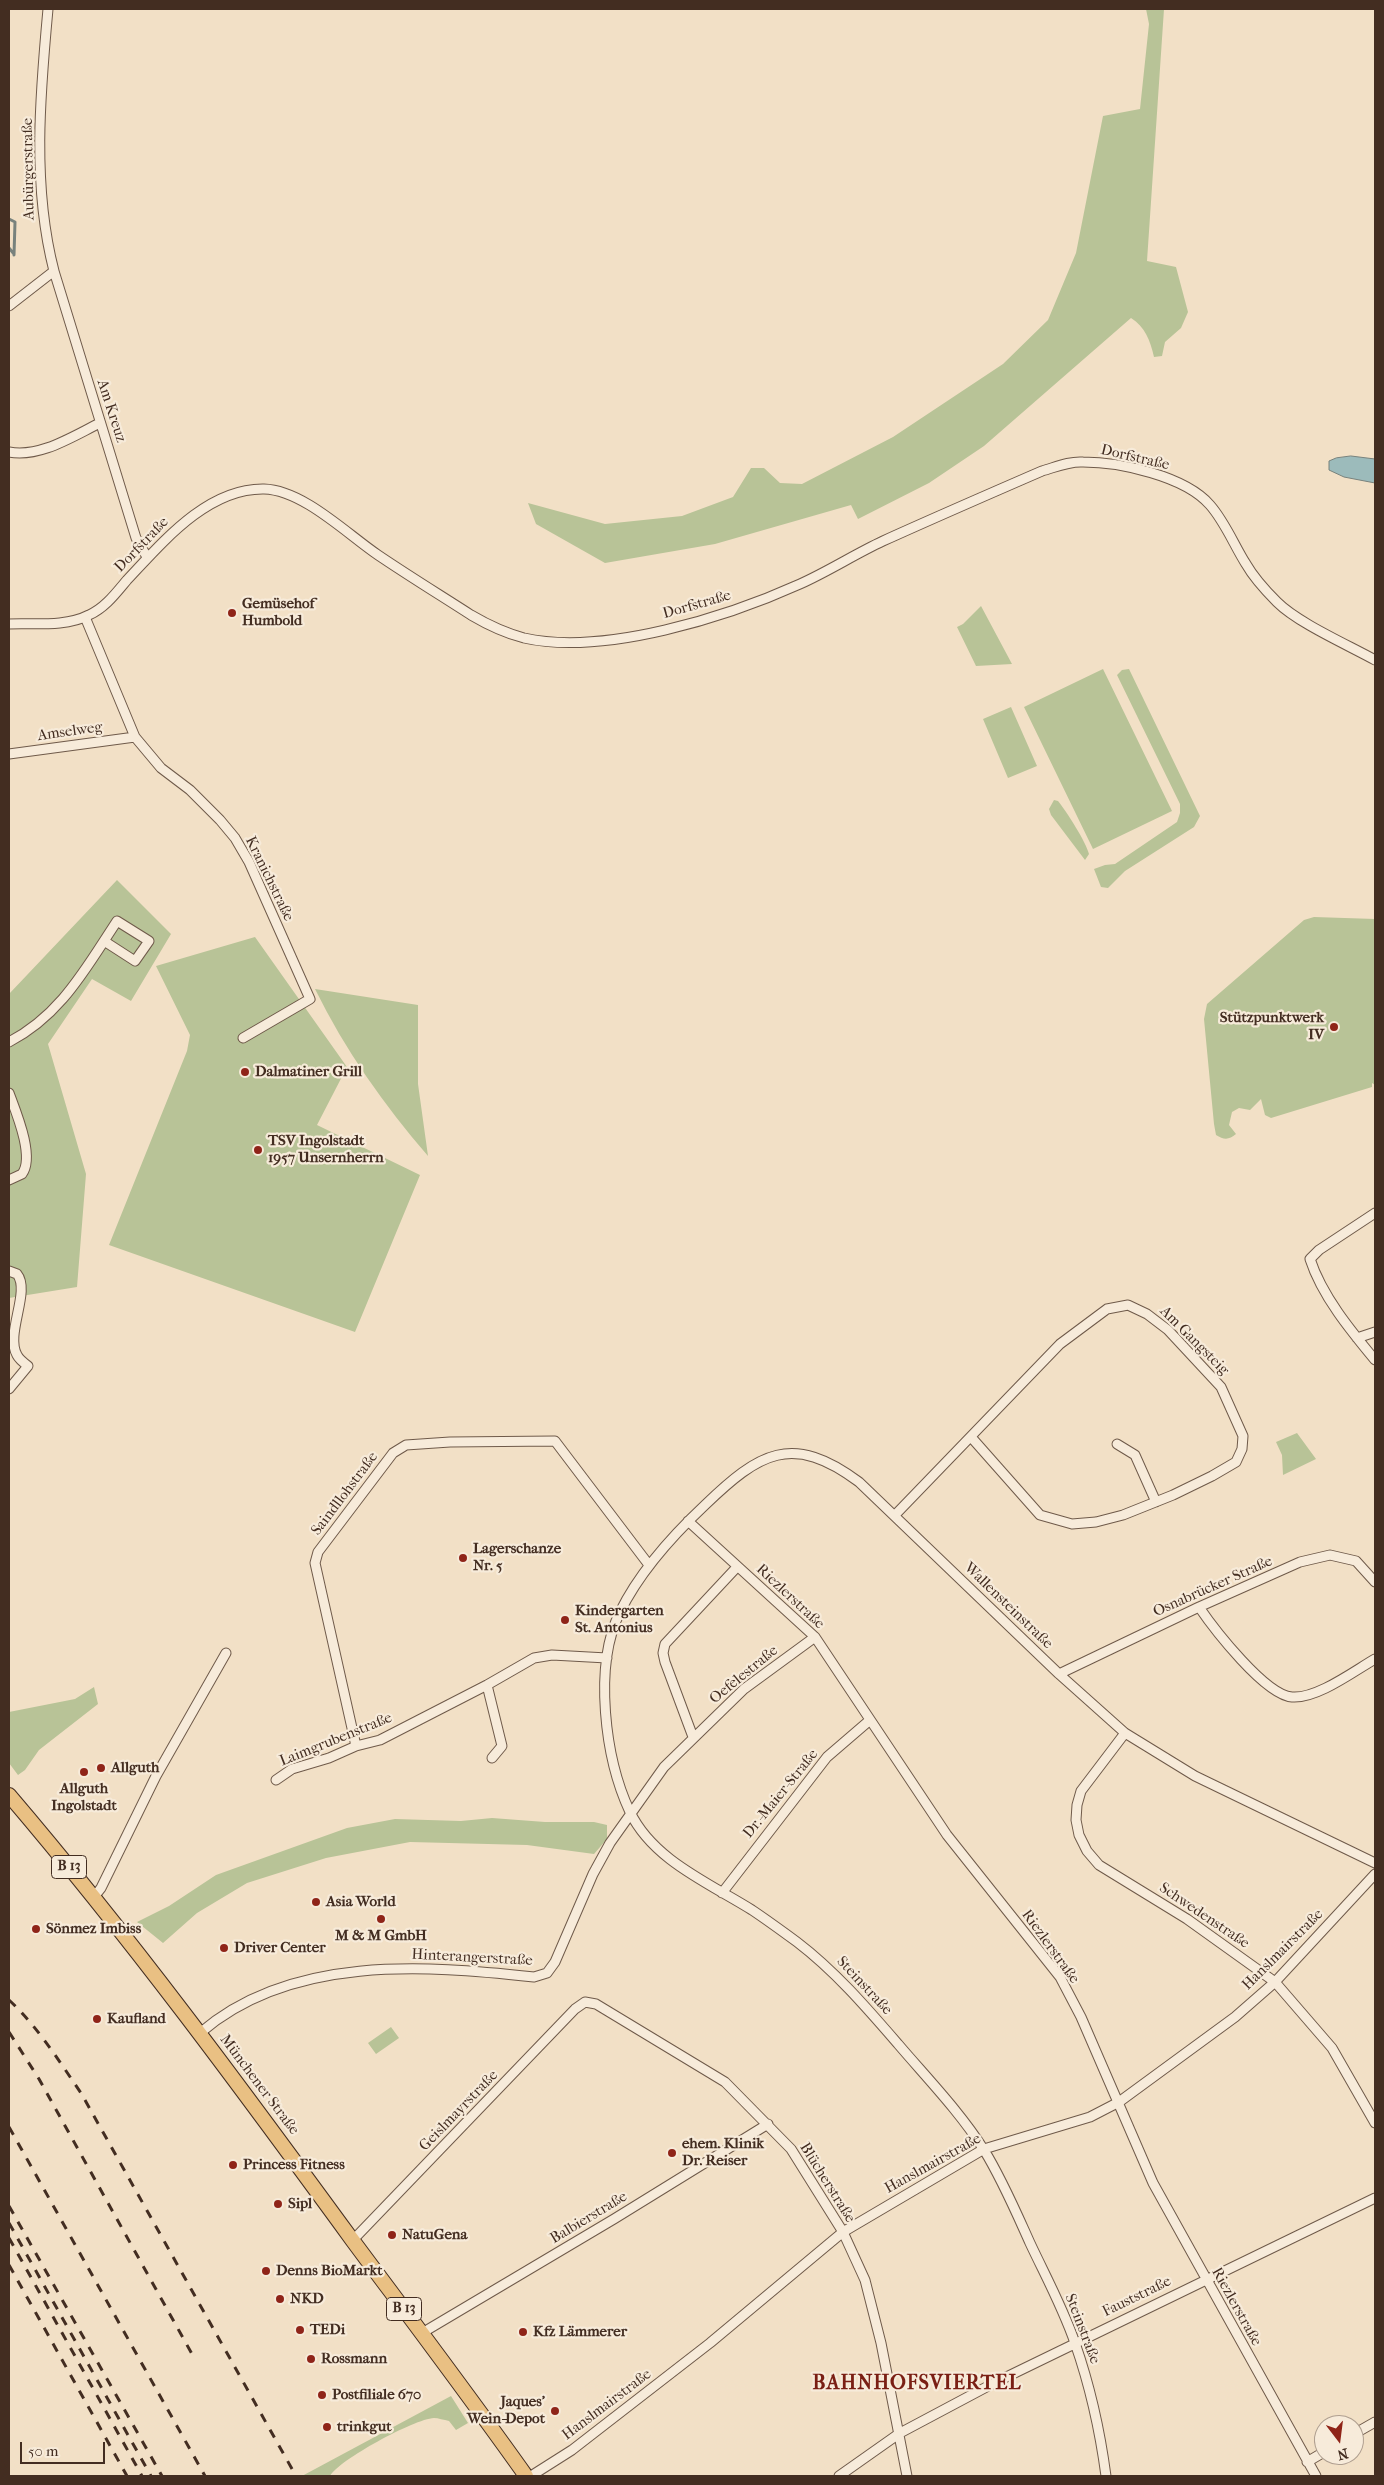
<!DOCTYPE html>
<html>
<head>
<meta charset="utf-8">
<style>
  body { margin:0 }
  #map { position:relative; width:1384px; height:2485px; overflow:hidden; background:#f2e0c6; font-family:"IM FELL French Canon",serif }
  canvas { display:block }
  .frame { position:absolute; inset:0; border:10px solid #432d21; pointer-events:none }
  .north { position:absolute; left:1314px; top:2415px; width:50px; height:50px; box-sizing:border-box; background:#f7ebda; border:1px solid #af9f90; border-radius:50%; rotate:165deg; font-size:14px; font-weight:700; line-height:20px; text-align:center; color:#432d21 }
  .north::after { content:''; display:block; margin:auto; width:18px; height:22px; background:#8f2418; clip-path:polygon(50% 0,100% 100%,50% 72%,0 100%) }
  .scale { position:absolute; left:20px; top:2442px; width:85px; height:22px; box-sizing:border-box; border:2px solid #432d21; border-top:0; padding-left:6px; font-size:15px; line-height:18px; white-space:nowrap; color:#432d21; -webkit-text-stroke:4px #f7ebda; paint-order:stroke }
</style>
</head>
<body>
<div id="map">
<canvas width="1384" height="2485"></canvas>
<div class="frame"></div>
<div class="north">N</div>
<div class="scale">50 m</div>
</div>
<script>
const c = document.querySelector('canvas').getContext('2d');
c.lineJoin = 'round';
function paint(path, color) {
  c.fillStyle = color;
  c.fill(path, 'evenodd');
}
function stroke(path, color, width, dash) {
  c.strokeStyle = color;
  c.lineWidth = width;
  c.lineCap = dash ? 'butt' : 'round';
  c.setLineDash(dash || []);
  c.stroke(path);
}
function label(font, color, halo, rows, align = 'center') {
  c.font = font + ' "IM FELL French Canon",serif';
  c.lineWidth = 4.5;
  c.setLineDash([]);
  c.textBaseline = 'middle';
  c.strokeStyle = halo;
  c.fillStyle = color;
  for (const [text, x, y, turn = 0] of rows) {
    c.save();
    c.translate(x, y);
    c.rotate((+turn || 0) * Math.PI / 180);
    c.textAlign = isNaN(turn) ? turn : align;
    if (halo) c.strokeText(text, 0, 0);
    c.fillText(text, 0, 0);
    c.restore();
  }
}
paint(new Path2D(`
  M1146,9H1164L1147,261L1176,267L1188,312L1181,328L1165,342L1162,356L1154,357C1150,340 1145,327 1131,318L984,446L929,483L858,519L851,505L715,544L605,563L536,524L528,503L605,524L682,516L733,497L751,468H764L780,483L802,484L893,437L1003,364L1048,320L1076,253L1103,116L1140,109L1149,24Z
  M981,606L1012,664L976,666L957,627L963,624Z
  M1103,669L1172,811L1093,849L1024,707Z
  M1129,669L1200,816L1194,827L1125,871L1108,888L1101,887L1094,869L1105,865L1115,864L1177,822L1180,813V804L1117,675L1122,670Z
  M1011,707L1037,766L1008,778L983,719Z
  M1054,800L1058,801C1067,812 1086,842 1089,854L1085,860L1051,815L1049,809Z
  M117,880L171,934L131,1001L92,979L48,1044L86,1174L77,1287L9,1298V994Z
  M1314,917L1375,919V1085L1372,1083V1087L1271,1118L1265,1115L1261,1099L1250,1110L1239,1108L1232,1112L1229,1125L1236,1134C1229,1140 1224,1140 1216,1135L1214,1124L1204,1019L1207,1004L1304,920Z
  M255,937L347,1067L317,1125L420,1175L355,1332L109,1245L187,1051L190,1035L156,966Z
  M315,989L418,1005V1084L428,1156C384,1105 345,1050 315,989Z
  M1297,1433L1316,1459L1283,1475L1282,1455L1276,1442Z
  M94,1687L98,1704L39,1750L25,1770L18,1775L9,1763V1712L75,1699Z
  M492,1818L545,1822H594L607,1825V1839L594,1854L527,1845L410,1842L326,1858L247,1883L197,1913L163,1943L137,1922L169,1906L216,1875L347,1828L395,1819L461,1821Z
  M391,2027L399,2038L376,2054L368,2043Z
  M451,2396L468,2423L456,2430L449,2421C444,2420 438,2418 434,2418C414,2419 339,2460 330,2476H302Z`), '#b8c397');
const water = new Path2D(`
  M1351,456L1375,459V483L1344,477L1329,470V461L1336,458Z`);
paint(water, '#9cbbbb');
stroke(water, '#78827d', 1);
stroke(new Path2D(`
  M9,219L15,222L14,255
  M9,248L14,254`), '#78827d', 3);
const minor = new Path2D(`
  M54,271L136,538L147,557
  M9,306L54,271C32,186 40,95 48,9
  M9,452C40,458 73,436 100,423
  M85,617L135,737L161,768L190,790L220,820L235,838L249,862L310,999L243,1038
  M9,624C34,623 66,627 89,615C105,608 116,593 127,580C162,543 207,488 264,489C303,490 347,534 378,555C409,576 440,595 471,615C488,625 505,633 524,638C604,656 727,617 800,584C829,571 855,554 883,541C936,517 989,494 1042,471C1056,467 1069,461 1083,462C1120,462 1185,476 1210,505C1225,522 1234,545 1246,564C1254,578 1266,591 1277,602C1298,623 1348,645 1375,660
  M9,754L135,737
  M117,921L149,941L135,961L104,941Z
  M9,1042C53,1019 77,983 104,941
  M9,1093C16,1112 35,1157 22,1174L9,1180
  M1375,1213L1319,1250L1310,1259C1322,1296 1351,1331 1375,1360
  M9,1271L17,1274C31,1291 5,1334 17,1355C19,1359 24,1363 28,1366L9,1389
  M1357,1338L1375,1332
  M1117,1444L1135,1455L1156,1502
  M895,1515L1060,1344L1107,1309L1128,1305L1147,1314L1168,1330L1221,1387L1243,1436L1242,1449L1236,1462L1212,1476L1173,1495L1123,1515L1096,1522L1072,1524L1040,1515L971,1437
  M688,1521L815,1637L947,1835L1060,1977L1081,2017L1153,2183L1316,2476
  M1199,1607C1214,1629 1265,1695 1292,1697C1317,1699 1354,1671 1375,1659
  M1059,1674L1199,1607L1300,1562L1330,1555L1356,1561L1375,1582
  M487,1685L502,1746L492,1758
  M1125,1733L1081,1791L1077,1805L1076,1820L1079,1835L1087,1851L1099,1865L1187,1919L1275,1982L1332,2048L1375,2123
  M693,1737L665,1662L663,1653L665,1644L737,1567
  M356,1746L315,1563L318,1552L393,1453L406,1445L450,1442L555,1441L649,1565
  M276,1780L292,1769L329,1758L356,1746L380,1740L487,1685L534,1658L552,1655L607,1658
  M722,1893L827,1757L870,1720
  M94,1897L101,1888L156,1776L226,1653
  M200,2033C290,1955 424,1965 534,1977L547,1973L555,1962L593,1874L610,1843L664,1767L744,1689L815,1637
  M353,2240L575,2009L585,2002L596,2004L725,2082L791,2149L843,2232L865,2280L881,2343L907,2476
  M422,2333L614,2219L768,2124
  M1354,2434L1375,2422
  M1307,2462L1324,2452
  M531,2476L572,2450L710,2343L843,2232L984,2149L1090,2117L1119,2102L1235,2017L1275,1982L1375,1874
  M839,2476L900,2433L994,2383L1375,2198
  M1106,2476C1100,2431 1090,2386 1075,2343C1063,2308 1045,2275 1030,2243C1016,2212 1002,2179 984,2150C960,2112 927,2078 898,2044C866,2007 835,1971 797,1942C782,1931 767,1920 752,1910C709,1883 653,1860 630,1812C605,1759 593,1666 620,1612C640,1571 672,1536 705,1505C759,1453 792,1432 859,1482L1059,1674L1125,1733L1195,1776L1375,1863`);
const primary = new Path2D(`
  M9,1795C131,1938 242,2089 353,2241C411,2319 470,2397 526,2476`);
stroke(minor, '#6f5a4a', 11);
stroke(primary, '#432d21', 16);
stroke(minor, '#f7ebda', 9);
stroke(primary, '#e9c083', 14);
stroke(new Path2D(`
  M9,2000C38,2027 59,2061 81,2093L296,2476
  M9,2032L39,2079L192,2354
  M9,2127L205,2476
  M9,2206L162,2476
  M9,2223L151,2476
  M9,2238L142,2476
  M9,2265L127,2476`), '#432d21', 3, [9, 9]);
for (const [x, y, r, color] of [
  [232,613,5,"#8f2418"],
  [1334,1027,5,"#8f2418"],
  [245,1072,5,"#8f2418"],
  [258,1150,5,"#8f2418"],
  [463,1558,5,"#8f2418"],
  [565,1620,5,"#8f2418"],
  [101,1768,5,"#8f2418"],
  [84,1772,5,"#8f2418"],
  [316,1902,5,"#8f2418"],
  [381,1919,5,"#8f2418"],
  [36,1929,5,"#8f2418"],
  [224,1948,5,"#8f2418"],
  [97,2019,5,"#8f2418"],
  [672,2153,5,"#8f2418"],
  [233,2165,5,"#8f2418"],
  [278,2204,5,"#8f2418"],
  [392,2235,5,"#8f2418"],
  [266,2271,5,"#8f2418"],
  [280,2299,5,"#8f2418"],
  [300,2330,5,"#8f2418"],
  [523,2332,5,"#8f2418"],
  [311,2359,5,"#8f2418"],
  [322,2395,5,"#8f2418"],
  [555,2411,5,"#8f2418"],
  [327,2427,5,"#8f2418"]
]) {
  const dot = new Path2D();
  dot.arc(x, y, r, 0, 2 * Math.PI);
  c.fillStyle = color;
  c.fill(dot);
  stroke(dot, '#f7ebda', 2);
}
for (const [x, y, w] of [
  [69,1867,35],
  [404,2309,35]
]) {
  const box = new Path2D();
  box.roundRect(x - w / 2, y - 11.5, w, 23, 4);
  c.fillStyle = '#f7ebda';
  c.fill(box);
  stroke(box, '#432d21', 1);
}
label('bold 14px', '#432d21', null, [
  ["B 13",69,1867],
  ["B 13",404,2309]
]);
label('15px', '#432d21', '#f7ebda', [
  ["Aubürgerstraße",29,169,-91],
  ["Am Kreuz",111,411,72],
  ["Dorfstraße",1135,458,13],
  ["Dorfstraße",142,545,-46],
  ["Dorfstraße",697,605,-16],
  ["Amselweg",70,732,-8],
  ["Kranichstraße",269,879,64],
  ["Am Gangsteig",1194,1341,45],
  ["Saindllohstraße",345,1494,-53],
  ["Osnabrücker Straße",1213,1587,-24],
  ["Riezlerstraße",790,1597,43],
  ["Wallensteinstraße",1008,1606,44],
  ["Oefelestraße",744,1675,-39],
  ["Laimgrubenstraße",336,1740,-22],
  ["Dr.-Maier-Straße",781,1794,-51],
  ["Schwedenstraße",1204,1916,34],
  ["Riezlerstraße",1050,1947,54],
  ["Hanslmairstraße",1283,1950,-45],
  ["Hinterangerstraße",472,1958,3],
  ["Steinstraße",864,1986,47],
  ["Münchener Straße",259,2085,53],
  ["Geislmayrstraße",459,2111,-46],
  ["Hanslmairstraße",933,2164,-29],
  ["Blücherstraße",827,2183,58],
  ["Balbierstraße",589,2218,-31],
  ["Fauststraße",1137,2297,-26],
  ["Riezlerstraße",1236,2307,61],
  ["Steinstraße",1082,2329,69],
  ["Hanslmairstraße",607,2405,-37]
]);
label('bold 15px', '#432d21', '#f7ebda', [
  ["Gemüsehof",242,604],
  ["Humbold",242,621],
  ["Stützpunktwerk",1324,1018,"right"],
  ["IV",1324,1035,"right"],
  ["Dalmatiner Grill",255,1072],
  ["TSV Ingolstadt",268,1141],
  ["1957 Unsernherrn",268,1158],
  ["Lagerschanze",473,1549],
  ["Nr. 5",473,1566],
  ["Kindergarten",575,1611],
  ["St. Antonius",575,1628],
  ["Allguth",111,1768],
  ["Allguth",84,1789,"center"],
  ["Ingolstadt",84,1806,"center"],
  ["Asia World",326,1902],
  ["Sönmez Imbiss",46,1929],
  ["M & M GmbH",381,1936,"center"],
  ["Driver Center",234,1948],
  ["Kaufland",107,2019],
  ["ehem. Klinik",682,2144],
  ["Dr. Reiser",682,2161],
  ["Princess Fitness",243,2165],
  ["Sipl",288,2204],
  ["NatuGena",402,2235],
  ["Denns BioMarkt",276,2271],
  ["NKD",290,2299],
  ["TEDi",310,2330],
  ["Kfz Lämmerer",533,2332],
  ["Rossmann",321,2359],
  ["Postfiliale 670",332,2395],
  ["Jaques'",545,2402,"right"],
  ["Wein-Depot",545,2419,"right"],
  ["trinkgut",337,2427]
], 'left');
c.letterSpacing = '1px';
label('bold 20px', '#7a1f14', '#f7ebda', [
  ["BAHNHOFSVIERTEL",917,2384]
]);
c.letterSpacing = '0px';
</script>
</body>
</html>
